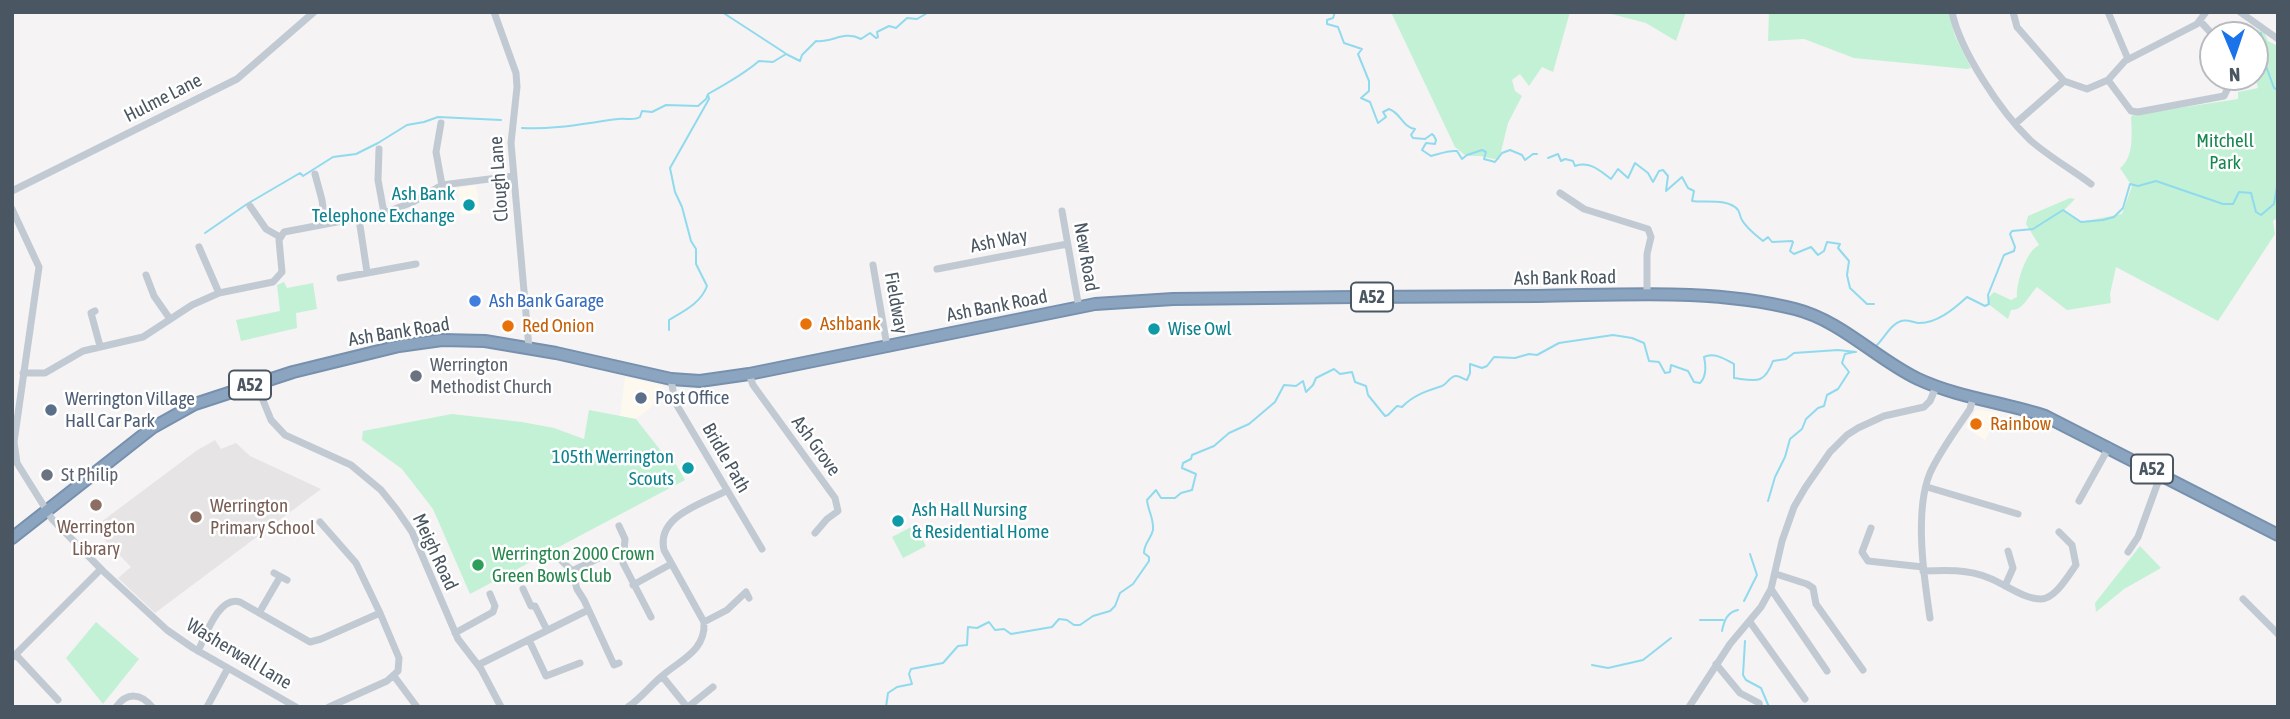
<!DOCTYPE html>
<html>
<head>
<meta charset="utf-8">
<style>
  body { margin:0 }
  #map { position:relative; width:2290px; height:719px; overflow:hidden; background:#f5f3f3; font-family:"Asap Condensed",sans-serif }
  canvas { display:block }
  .frame { position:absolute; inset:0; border:14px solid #4a5661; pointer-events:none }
  .north { position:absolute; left:2199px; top:21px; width:70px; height:70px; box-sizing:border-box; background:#fff; border:2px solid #b7bbc0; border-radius:50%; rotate:178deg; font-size:19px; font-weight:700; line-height:28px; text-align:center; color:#4a5661 }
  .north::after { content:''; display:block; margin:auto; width:24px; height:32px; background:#1a73e8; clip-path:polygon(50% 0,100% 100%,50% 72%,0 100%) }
</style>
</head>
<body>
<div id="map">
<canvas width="2290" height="719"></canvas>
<div class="frame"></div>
<div class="north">N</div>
</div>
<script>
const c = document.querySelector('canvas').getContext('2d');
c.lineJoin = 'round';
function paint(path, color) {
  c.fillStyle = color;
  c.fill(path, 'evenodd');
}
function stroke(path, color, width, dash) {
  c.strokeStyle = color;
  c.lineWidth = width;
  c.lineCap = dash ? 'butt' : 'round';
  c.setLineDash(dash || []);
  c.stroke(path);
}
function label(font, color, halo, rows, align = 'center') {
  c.font = font + ' "Asap Condensed",sans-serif';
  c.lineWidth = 5;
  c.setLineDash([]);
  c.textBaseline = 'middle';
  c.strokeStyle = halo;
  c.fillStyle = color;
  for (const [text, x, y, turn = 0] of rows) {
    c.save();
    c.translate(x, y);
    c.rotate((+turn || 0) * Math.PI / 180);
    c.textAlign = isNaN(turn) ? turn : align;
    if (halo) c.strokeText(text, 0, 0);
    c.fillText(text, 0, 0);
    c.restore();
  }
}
paint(new Path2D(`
  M476,185L480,213L461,215L458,188Z
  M625,377L661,385L666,389L650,408L636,419L620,416Z
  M1976,410L2001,412L1985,440L1965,427Z`), '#fdf9ef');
paint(new Path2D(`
  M215,440L221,449L236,443L250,456L321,489L155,613L118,578L131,567L93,528L196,451Z`), '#e6e4e5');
paint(new Path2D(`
  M1391,12H1570L1553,72L1542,67L1529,86L1520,74L1512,80L1515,91L1522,96L1508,123L1499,160L1480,156H1466L1455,147Z
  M1604,12H1686L1676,41L1646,23Z
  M1769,12H1949L1955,36L1971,68L1967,69L1854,58L1804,39L1768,41Z
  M2245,26L2264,32L2268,41L2278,46V217L2273,221L2275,234L2218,321L2116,267L2110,294L2111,303L2067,310L2037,287C2028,296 2024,310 2011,310L2008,319L1987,303L1988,298L1994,292L2011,300L2017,297C2016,283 2026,251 2039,245L2026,224L2028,216L2070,198L2075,199L2064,210L2081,222L2122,214L2132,186L2120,168C2134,158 2132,133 2131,117L2133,115L2238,99V92L2258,88L2255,77V35H2246Z
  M284,282L287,288L313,283L317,309L296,313L297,328L241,341L236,320L280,311L277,285Z
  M589,410L636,419L668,460L672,458L685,480L470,594L433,509L402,469L362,440L363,431L452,414L522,422L554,428L584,439Z
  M915,525L926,546L903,558L892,537Z
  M2140,546L2161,568L2124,589L2096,612L2095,603Z
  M96,622L139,659L103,704L66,658Z`), '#c3f1d5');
stroke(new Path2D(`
  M722,12L785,53
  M1335,12L1333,18L1327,20V24L1338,27L1344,43L1362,49L1358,54L1369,81V91L1361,98L1370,102L1378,123L1386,117L1383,112L1389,109C1401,113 1402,127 1415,129L1411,135L1413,138L1425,139L1432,134L1434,136L1436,140L1435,144L1426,143L1422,150L1431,156C1439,154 1448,150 1457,151L1462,159L1467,155L1482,150L1486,152L1484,159L1495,162L1502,153L1510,150L1522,155L1525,160L1533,154H1537
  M2261,33L2263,58L2274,88L2278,90
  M522,128C555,130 586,123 618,119C627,118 633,121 640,117L642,111L652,112L666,105L698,106L706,99L708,94C726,84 744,74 759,61L773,62L786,54L800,61L802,55L816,41C832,43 844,30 861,39L870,33L876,38L878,37L877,32L889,26L896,28L907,18L917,19L929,12
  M1548,158L1558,154L1561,161L1565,159L1573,161L1575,166C1590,161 1599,170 1611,179L1618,169L1628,178L1635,163L1648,173L1653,182L1659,171L1663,170L1668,176L1666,191L1682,177L1688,188L1694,191L1692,201C1705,203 1728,198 1738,210C1740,213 1740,217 1742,220C1747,229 1756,235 1763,241L1768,237L1772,242L1792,241L1793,242L1790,251L1794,254L1811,247L1818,255L1824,251L1827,242L1840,244L1838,248L1849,261L1847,275L1850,288L1867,304H1874
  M205,233L247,204L300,173L303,176L333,157L356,154L378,143L407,125L424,122L438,117L501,120
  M669,330V320C684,311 701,303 707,286L696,264V249L691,241L682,207L675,192L670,168L709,99L708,95
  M1877,345C1885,337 1891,324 1901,321C1907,319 1912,322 1918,323C1936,324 1954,309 1967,297L1985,306L1989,304L1988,295L2004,255L2014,251L2015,247L2010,234L2012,231L2033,229L2063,210L2081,222L2103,220L2114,217L2123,208L2130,184L2138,186L2156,181L2223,204H2233L2239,192L2251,193L2256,212L2261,215L2274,204L2278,181
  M1768,501L1775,477L1785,457L1790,439L1802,429L1806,419L1818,408L1824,406L1827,395L1838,389L1849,372L1842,363L1845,354L1854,352
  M1744,601L1757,575L1750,554
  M1700,620H1723
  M1722,631C1724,621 1727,612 1738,610
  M1745,641L1743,675L1746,680L1761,688L1769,707
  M1592,665L1608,668L1643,660L1671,638
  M886,707L888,693L897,687L912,684L909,674L911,669L943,663L958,646L967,645L968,627L977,628L989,622L995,630L1004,629L1011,634L1052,627L1059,619L1067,620L1074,625H1080L1093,616L1110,611L1115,606L1120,593L1133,584L1149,561V557L1144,553C1144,543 1151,539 1153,530C1154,518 1148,511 1147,500L1156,490L1161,498H1175L1181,493L1192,490L1196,474L1182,468L1183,463L1191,459L1192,455L1214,446L1229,433L1249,424L1275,402L1284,385L1296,386L1303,381L1306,392L1313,385L1316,378L1334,369L1340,374L1352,372L1355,382L1366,386L1368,395L1385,416L1388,415L1397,406L1402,407C1413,395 1427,391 1442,386C1447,384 1450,376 1456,376C1460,376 1463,379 1467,380L1470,373V364L1482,368L1487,366L1494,357L1515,358L1529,354L1537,355L1559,343L1613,335L1632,338L1644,343L1649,361L1659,362L1665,373L1670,372L1671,365L1688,371L1694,382L1700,383C1707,376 1706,366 1704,357C1714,352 1725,359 1734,364V378C1756,381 1764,385 1773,361L1786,359L1794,353L1838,350L1856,352`), '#90daee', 2);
const highway = new Path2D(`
  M12,538L152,428L195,404L293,372L399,346L442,340L485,341L556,353L671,379L700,381L749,374L1095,304L1173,299C1295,297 1416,297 1538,296C1623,295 1712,288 1795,309C1842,321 1876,359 1918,379C1959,398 2003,402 2045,416L2278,535`);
stroke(highway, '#7690ad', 14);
stroke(new Path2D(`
  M494,12L516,73L517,87L511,143L529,348
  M1952,12C1960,51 2001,112 2030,140C2048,156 2071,169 2091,184
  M2013,12L2017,27L2064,81L2087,89L2108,80L2125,61L2197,24L2206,12
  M2108,12L2128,59
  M2240,12L2278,39
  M2200,21L2213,35
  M2108,80L2131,111L2138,112L2224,96L2229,86L2227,77
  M441,123L436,152L442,185
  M2016,123L2064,81
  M379,149L378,180L384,213
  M315,174L322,200L325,223
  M12,191L237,79L314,12
  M1560,193L1584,209L1648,229L1651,237L1647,254V295
  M250,206L266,229L280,237
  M12,209L39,267L14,442L17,463L52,519L103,571L167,630L193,648L296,707
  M1062,211L1079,308
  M359,219L367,272
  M199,247L219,293
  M873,265L887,346
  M937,269L1067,244
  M146,275L154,296L170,319
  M340,278L416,264
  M95,311L91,313L100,346
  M23,373H45L83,351L143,337L192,305L219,293L273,282L282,272L279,240L284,232L384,213L413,202L442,185L513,176
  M749,374L753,385L835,498L838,511L827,519L815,533
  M671,379L675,402L762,549
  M256,383L271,420L285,435L351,465L381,490L397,510L412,532L458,639L481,669L501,707
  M1927,487L2018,514
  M2079,501L2109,447
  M320,522L356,563L380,613
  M619,526L625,539L623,563L651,617
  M1871,528L1862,552L1868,561L1923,567
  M2128,552L2138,537L2161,474
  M554,553L572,571L577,589L584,600L614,665L619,663
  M572,571L603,556
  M1923,571C1945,570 1968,569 1989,578C2005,584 2023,599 2041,599C2055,599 2068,576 2076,565L2072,545L2059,532
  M274,573L287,580
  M1776,574L1807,584L1813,588L1816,604L1863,670
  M633,585L671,564
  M2005,586L2013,568L2008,551
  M523,589L531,606H535L547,630
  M1771,589L1827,671
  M2243,599L2278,634
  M259,613L280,577
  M1930,618C1924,578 1914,511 1930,473C1940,451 1956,430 1970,409L1973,398
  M704,622L727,610L746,592L749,598
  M1750,622L1805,699
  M455,633L493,612L495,606L490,594
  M529,640L546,676L580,663
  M198,651C206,635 219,595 240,602L310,642L321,639L380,613L399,658L398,671L387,681L329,707
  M16,655L58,700
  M12,658L101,569
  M1716,664L1740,693L1759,703L1760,707
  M478,665L588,610
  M394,676L417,707
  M662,676L687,707
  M116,707C127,692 141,693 152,707
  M207,707L228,668
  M628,707C641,698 650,686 662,676C680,660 706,651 704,622L664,550C656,516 702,504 726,491
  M688,707L713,687
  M1689,707L1730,644L1761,607L1771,589L1782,541L1794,507L1805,488L1830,452L1847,435L1858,428L1884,416L1924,407L1930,401L1936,387`), '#c1cad2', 7);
stroke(highway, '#8ba5c1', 10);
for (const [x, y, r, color] of [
  [469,205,7,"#0f9aa8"],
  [475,301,7,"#3f7fe0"],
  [806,324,7,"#e8710a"],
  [508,326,7,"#e8710a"],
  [1154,329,7,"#0f9aa8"],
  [416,376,7,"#6b7280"],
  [641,398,7,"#5c6f8a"],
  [51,410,7,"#5c6f8a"],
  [1976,424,7,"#e8710a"],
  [688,468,7,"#0f9aa8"],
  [47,475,7,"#6b7280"],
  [96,505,7,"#8d6e63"],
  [196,517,7,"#8d6e63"],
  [898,521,7,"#0f9aa8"],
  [478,565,7,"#2e9e5b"]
]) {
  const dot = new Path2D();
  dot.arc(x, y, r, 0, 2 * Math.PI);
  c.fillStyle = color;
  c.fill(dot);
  stroke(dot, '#fff', 2.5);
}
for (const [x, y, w] of [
  [1372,297,42],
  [250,385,42],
  [2152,469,42]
]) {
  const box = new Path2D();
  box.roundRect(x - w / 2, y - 14.5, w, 29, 5);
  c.fillStyle = '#fff';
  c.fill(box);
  stroke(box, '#4a5661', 2);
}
label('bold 18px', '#4a5661', null, [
  ["A52",1372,297],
  ["A52",250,385],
  ["A52",2152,469]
]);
label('19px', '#4a5661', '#fff', [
  ["Hulme Lane",163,98,-27],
  ["Clough Lane",499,179,-94],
  ["Ash Way",999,241,-11],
  ["New Road",1086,257,80],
  ["Ash Bank Road",1565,278,-1],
  ["Fieldway",896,303,80],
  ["Ash Bank Road",997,306,-11],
  ["Ash Bank Road",399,332,-9],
  ["Ash Grove",816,446,54],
  ["Bridle Path",726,458,60],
  ["Meigh Road",435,552,65],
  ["Washerwall Lane",239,654,31]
]);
label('19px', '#17864f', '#fff', [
  ["Mitchell",2225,141],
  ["Park",2225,163]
]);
label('19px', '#0d838f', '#fff', [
  ["Ash Bank",455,194],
  ["Telephone Exchange",455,216],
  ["Wise Owl",1168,329,"left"],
  ["105th Werrington",674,457],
  ["Scouts",674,479],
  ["Ash Hall Nursing",912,510,"left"],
  ["& Residential Home",912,532,"left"]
], 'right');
label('19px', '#366cbe', '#fff', [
  ["Ash Bank Garage",489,301]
], 'left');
label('19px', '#c56008', '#fff', [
  ["Ashbank",820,324],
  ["Red Onion",522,326],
  ["Rainbow",1990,424]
], 'left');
label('19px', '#5b616d', '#fff', [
  ["Werrington",430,365],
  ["Methodist Church",430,387],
  ["St Philip",61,475]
], 'left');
label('19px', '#4e5e75', '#fff', [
  ["Post Office",655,398],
  ["Werrington Village",65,399],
  ["Hall Car Park",65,421]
], 'left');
label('19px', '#785e54', '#fff', [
  ["Werrington",210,506],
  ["Primary School",210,528],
  ["Werrington",96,527,"center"],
  ["Library",96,549,"center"]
], 'left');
label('19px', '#27864d', '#fff', [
  ["Werrington 2000 Crown",492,554],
  ["Green Bowls Club",492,576]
], 'left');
</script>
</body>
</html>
